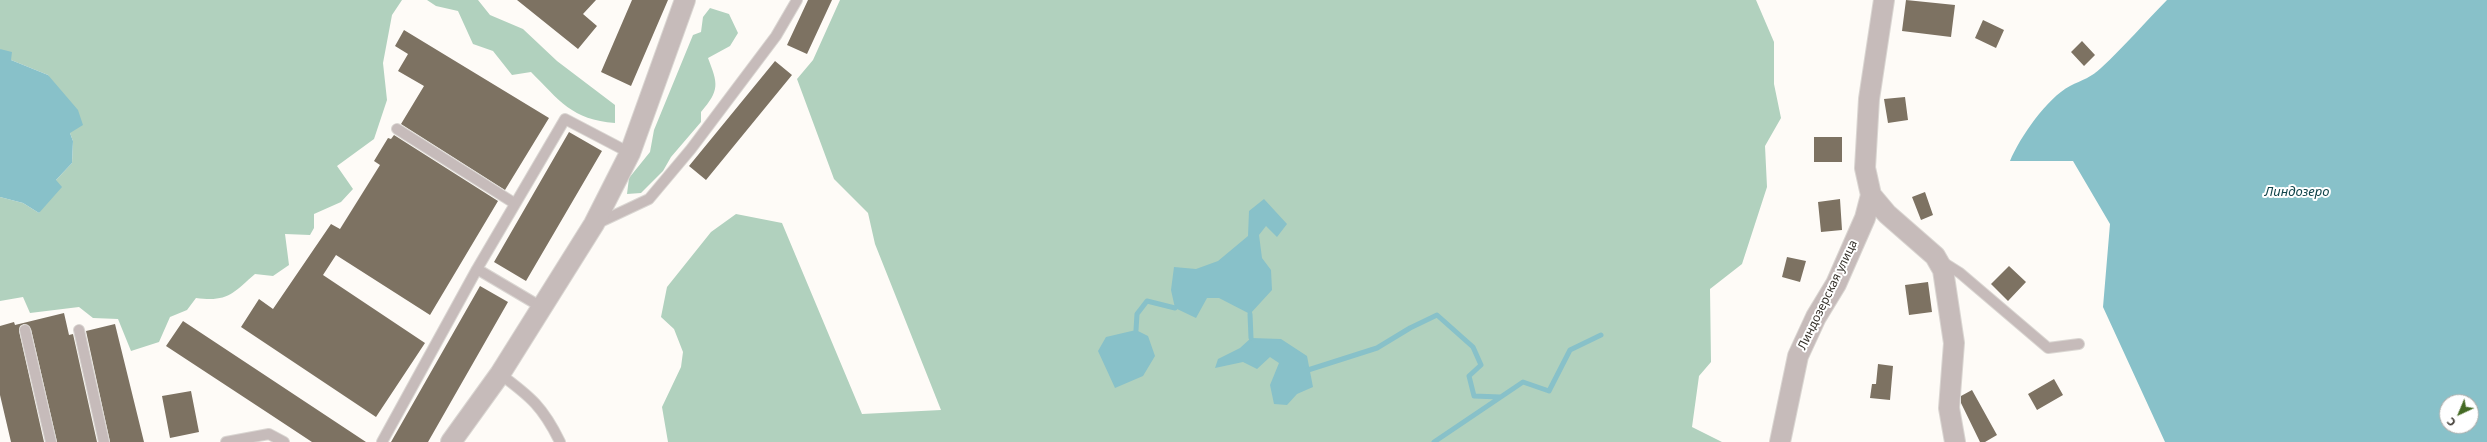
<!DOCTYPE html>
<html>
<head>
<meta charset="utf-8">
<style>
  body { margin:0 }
  #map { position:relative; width:2487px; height:442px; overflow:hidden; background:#fefbf7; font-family:"Noto Sans",sans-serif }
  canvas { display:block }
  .north { position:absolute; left:2439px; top:394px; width:40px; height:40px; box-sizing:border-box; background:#fff; border:1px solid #aeaca9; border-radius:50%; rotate:224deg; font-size:11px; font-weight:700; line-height:16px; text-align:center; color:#342f28 }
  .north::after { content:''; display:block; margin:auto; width:14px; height:18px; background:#446a24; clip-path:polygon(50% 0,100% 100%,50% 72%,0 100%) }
</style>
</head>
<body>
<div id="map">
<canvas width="2487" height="442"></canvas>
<div class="north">С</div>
</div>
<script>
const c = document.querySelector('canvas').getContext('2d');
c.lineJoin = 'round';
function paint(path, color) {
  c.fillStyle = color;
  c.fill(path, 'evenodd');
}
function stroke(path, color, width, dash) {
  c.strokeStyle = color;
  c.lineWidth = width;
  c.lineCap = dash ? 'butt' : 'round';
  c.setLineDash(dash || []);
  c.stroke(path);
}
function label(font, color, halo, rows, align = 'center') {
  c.font = font + ' "Noto Sans",sans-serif';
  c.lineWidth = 4;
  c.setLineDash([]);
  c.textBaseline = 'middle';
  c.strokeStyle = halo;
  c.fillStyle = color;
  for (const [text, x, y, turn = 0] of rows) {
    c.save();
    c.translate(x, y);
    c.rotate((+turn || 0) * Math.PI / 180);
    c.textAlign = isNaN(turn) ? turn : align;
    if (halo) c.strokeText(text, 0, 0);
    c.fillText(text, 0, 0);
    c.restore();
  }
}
paint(new Path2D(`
  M0,0H402L392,15L383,63L387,100L374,139L337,166L353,189L341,202L314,214V228L310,235L285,234L289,265L273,276L255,274C232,294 228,302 196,298L187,310L170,317L159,342L131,351L118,319L93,318L79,307L30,313L23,297L0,301V197L23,203L39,213L56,180L72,163L73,141L48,75L11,60L0,49Z
  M427,0H478L490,15L523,29L557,61L615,105V123C572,120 559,100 531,72L512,75L493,51L473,44L458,11L436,6Z
  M840,0H1756L1774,42V84L1781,118L1765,146L1767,187L1742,264L1710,289L1711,362L1699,376L1692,427L1722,442H668L662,407L681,367L683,352L674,329L661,317L667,287L711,232L736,214L782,223L862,414L941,410L875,244L868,213L834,179L797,79L813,60Z
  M710,8L729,14L738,33L730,46L708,58C718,84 720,90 701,112V122L671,157L663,171L641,193L627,194L629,178L650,152L654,130L693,35L701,32L703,17Z`), '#b1d1be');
paint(new Path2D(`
  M2167,0H2487V442H2165L2103,307L2110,224L2073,161H2010C2020,137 2047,98 2070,86C2082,80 2092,77 2101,68C2124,47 2145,22 2167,0ZM2447,402H2471V426H2447Z
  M0,49L12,52L11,60L48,75L78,110L83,125L70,133L73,141L72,163L56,180L62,187L39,213L23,203L0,197Z
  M1264,199L1287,224L1277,237L1266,226L1259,235L1262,258L1271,270L1272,290L1250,314L1219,298H1207L1196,318L1175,308L1171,290L1174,267L1196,269L1218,261L1248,236L1249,211Z
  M1136,330L1148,336L1155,356L1143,376L1115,388L1098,351L1106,337Z
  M1251,338L1281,339L1307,356L1313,387L1297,394L1287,405L1274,404L1270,385L1279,363L1270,357L1257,369L1243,362L1215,368L1218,359L1240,348Z`), '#88c1c9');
stroke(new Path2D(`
  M1250,314L1251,338
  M1136,330L1137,314L1147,301L1175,308
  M1308,370L1377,348L1410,328L1437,315L1473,347L1481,365L1469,376L1474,396L1500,397
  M1434,442L1523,382L1549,391L1570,350L1601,335`), '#88c1c9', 5);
paint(new Path2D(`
  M517,0H596L583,14L597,26L578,49Z
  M632,0H668L631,86L601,72Z
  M808,0H832L807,54L787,45Z
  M1906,0L1955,5L1951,37L1902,31Z
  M1983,20L2004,30L1996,48L1975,38Z
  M404,30L549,118L505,190L401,124L424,86L398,71L408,54L395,46Z
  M2082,41L2095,55L2084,66L2071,52Z
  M775,61L792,75L706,180L689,166Z
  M1905,97L1908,120L1888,123L1884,99Z
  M569,132L602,151L526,281L494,262Z
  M394,135L498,201L430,315L336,255L323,275L425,343L376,417L241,327L259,299L273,309L331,224L340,229L380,165L374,161L388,138L391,139Z
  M1814,137H1842V162H1814Z
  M1925,192L1933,215L1921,220L1912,197Z
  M1840,199L1842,230L1821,232L1818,202Z
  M1787,257L1806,261L1800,282L1782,277Z
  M2009,266L2026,282L2008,301L1991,284Z
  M1928,282L1932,312L1909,315L1905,285Z
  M480,286L508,302L428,442H391Z
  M64,313L69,335L73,334L97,442H57L31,329L24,324L20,326L19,331L44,442H11L0,395V326L14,322L15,325Z
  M183,321L366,442H312L265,411L166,346Z
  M115,324L144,442H110L86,331Z
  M1878,364L1893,366L1890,400L1870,398L1872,384H1876Z
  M2054,379L2063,395L2037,410L2028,394Z
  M1972,390L1997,435L1985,442H1980L1961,403V396Z
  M191,391L199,432L170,438L162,396Z`), '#7d7262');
const service = new Path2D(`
  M397,129L514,203
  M598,223L649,199L691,149L776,36L797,0
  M1941,261L1960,273L2048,348L2079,344
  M477,269L543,308
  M25,330L51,442
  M79,330L104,442
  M500,374C531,397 543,407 560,442
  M226,442L269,434L284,442
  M382,442L477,269L565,119L630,153`);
const minor = new Path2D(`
  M1871,195L1887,214L1935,256L1943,270L1954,343L1949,408L1955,442
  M451,442L500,374L594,224L630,153L685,0
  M1780,442L1798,356L1816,317L1836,284L1865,218L1871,195L1865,168L1869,99L1884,0`);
stroke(service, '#dad6d2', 12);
stroke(minor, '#dad6d2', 22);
stroke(service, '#c6bbba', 10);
stroke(minor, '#c6bbba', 20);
label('12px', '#342f28', '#fff', [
  ["Линдозерская улица",1828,295,-64]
]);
label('italic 13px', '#11454b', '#fff', [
  ["Линдозеро",2297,192]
]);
</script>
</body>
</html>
